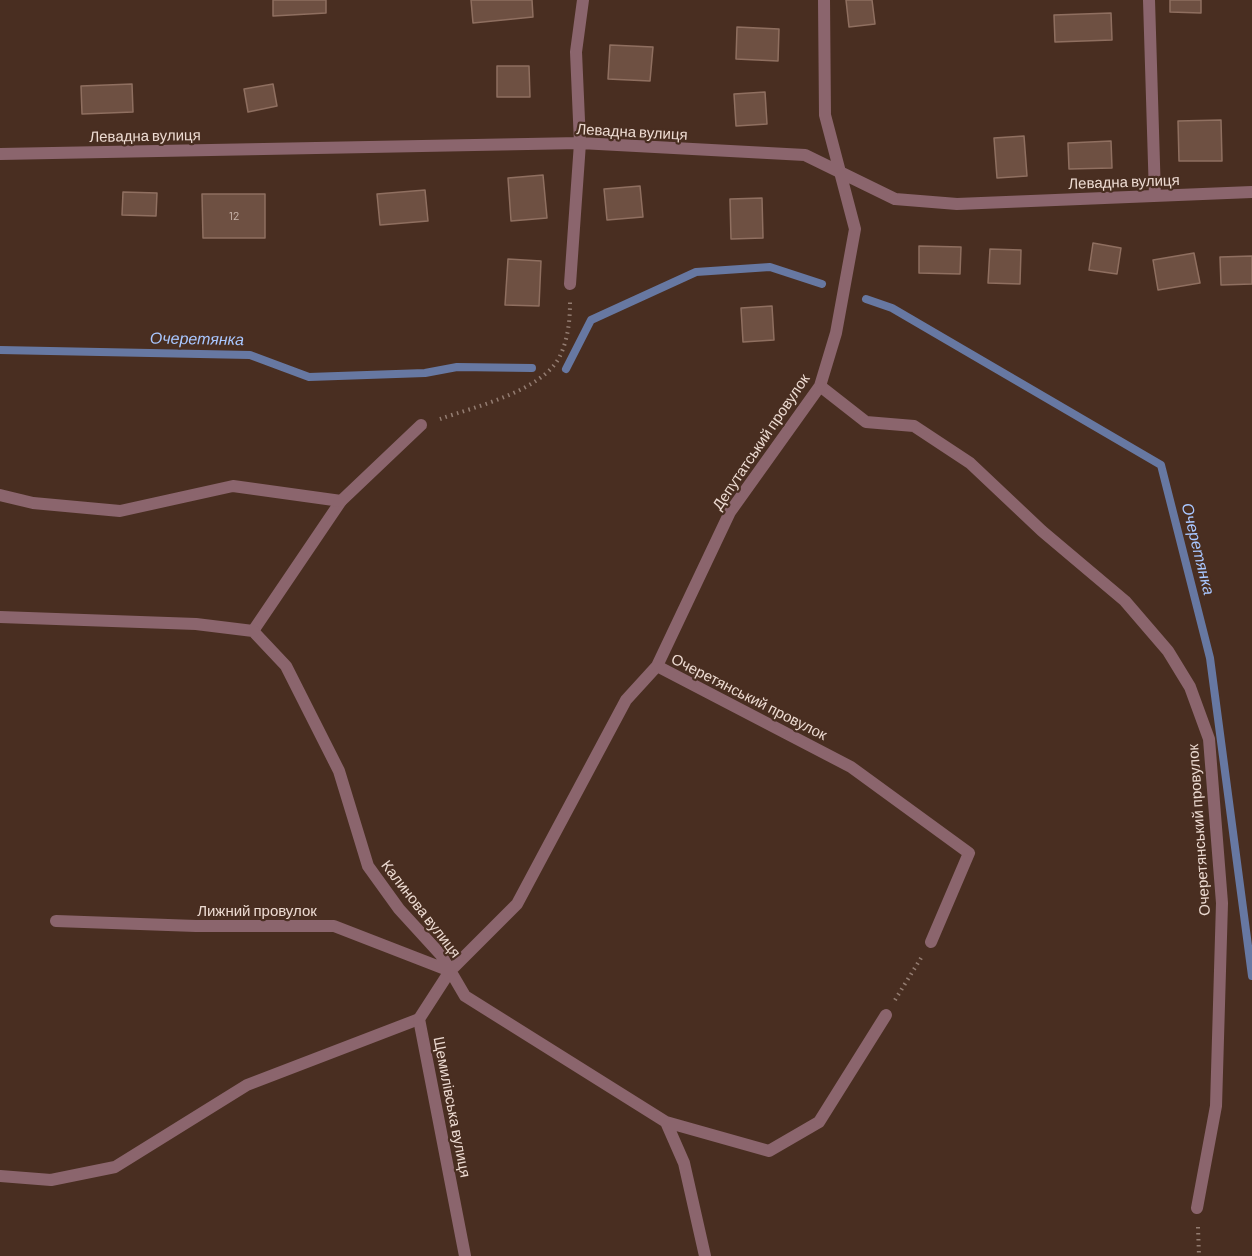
<!DOCTYPE html>
<html>
<head>
<meta charset="utf-8">
<style>
  body { margin:0 }
  canvas { display:block; background:#492e21 }
</style>
</head>
<body>
<canvas width="1252" height="1256"></canvas>
<script>
const c = document.querySelector('canvas').getContext('2d');
c.lineJoin = 'round';
function stroke(path, color, width, dash) {
  c.strokeStyle = color;
  c.lineWidth = width;
  c.lineCap = dash ? 'butt' : 'round';
  c.setLineDash(dash || []);
  c.stroke(path);
}
function paint(path, color) {
  c.fillStyle = color;
  c.fill(path, 'evenodd');
}
function label(font, color, halo, rows, align = 'center') {
  c.font = font + ' Barlow,sans-serif';
  c.lineWidth = 4.5;
  c.setLineDash([]);
  c.textBaseline = 'middle';
  c.strokeStyle = halo;
  c.fillStyle = color;
  for (const [text, x, y, turn = 0] of rows) {
    c.save();
    c.translate(x, y);
    c.rotate((+turn || 0) * Math.PI / 180);
    c.textAlign = isNaN(turn) ? turn : align;
    if (halo) c.strokeText(text, 0, 0);
    c.fillText(text, 0, 0);
    c.restore();
  }
}
stroke(new Path2D(`
  M866,299L892,308L1161,465L1210,658L1252,976
  M0,350L250,355L309,377L425,373L457,367L532,368
  M566,369L591,320L696,272L770,267L822,284`), '#6778a2', 8);
const building = new Path2D(`
  M273,0H326V13L273,16Z
  M471,0H532L533,17L473,23Z
  M846,0H872L875,24L849,27Z
  M1170,0H1201V13L1170,12Z
  M1111,13L1112,40L1055,42L1054,15Z
  M737,27L779,29L778,61L736,59Z
  M610,45L653,47L650,81L608,79Z
  M497,66H529L530,97H497Z
  M132,84L133,112L82,114L81,86Z
  M273,84L277,106L248,112L244,89Z
  M765,92L767,124L736,126L734,94Z
  M1221,120L1222,161H1179L1178,121Z
  M1024,136L1027,176L997,178L994,138Z
  M1111,141L1112,168L1069,169L1068,143Z
  M543,175L547,218L511,221L508,178Z
  M640,186L643,217L607,220L604,189Z
  M425,190L428,221L380,225L377,194Z
  M123,192L157,193L156,216L122,215Z
  M202,194H265V238H203Z
  M762,198L763,238L731,239L730,199Z
  M1093,243L1121,248L1117,274L1089,270Z
  M919,246L961,247L960,274L919,273Z
  M990,249L1021,250L1020,284L988,283Z
  M1194,253L1200,283L1158,290L1153,260Z
  M1252,256V284L1221,285L1220,257Z
  M508,259L541,261L539,306L505,305Z
  M772,306L774,340L743,342L741,308Z`);
paint(building, '#6e5042');
stroke(building, '#8f6f60', 1.5);
stroke(new Path2D(`
  M440,419C474,407 543,391 560,356C568,339 570,321 570,302
  M895,1000L921,958
  M1198,1227L1199,1256`), '#937c71', 4, [1.5, 4.5]);
stroke(new Path2D(`
  M253,631L341,501
  M0,1176L51,1180L115,1167L247,1085L419,1019`), '#8b656d', 12);
stroke(new Path2D(`
  M1149,0L1155,196
  M0,154L580,143L805,155L895,199L957,204L1252,192
  M570,284L580,143L576,52L583,0
  M820,386L866,422L914,426L970,463L1042,531L1125,601L1168,651L1190,687L1209,739L1222,903L1216,1106L1197,1208
  M0,495L33,503L120,511L233,486L341,501L421,425
  M0,617L196,624L253,631L286,666L339,771L368,866L399,909L441,955L465,996L666,1122L769,1151L819,1122L886,1015
  M657,666L851,767L969,853L931,942
  M56,921L196,926H334L450,971
  M666,1122L684,1163L705,1256
  M465,1256L419,1019L450,971L517,904L626,700L657,666L730,512L820,386L836,333L855,229L825,115L824,0`), '#8b656d', 12);
label('12px', '#cdb8ae', null, [
  ["12",234,216]
]);
label('15px', '#eddbd2', '#492e21', [
  ["Левадна вулиця",632,132,3],
  ["Левадна вулиця",145,136,-1],
  ["Левадна вулиця",1124,182,-2],
  ["Депутатський провулок",761,442,-56],
  ["Очеретянський провулок",749,697,27],
  ["Очеретянський провулок",1199,830,-94],
  ["Калинова вулиця",421,909,52],
  ["Лижний провулок",257,911],
  ["Щемилівська вулиця",452,1107,79]
]);
label('italic 16px', '#a9c7ff', '#492e21', [
  ["Очеретянка",197,339,1],
  ["Очеретянка",1198,549,76]
]);
</script>
</body>
</html>
